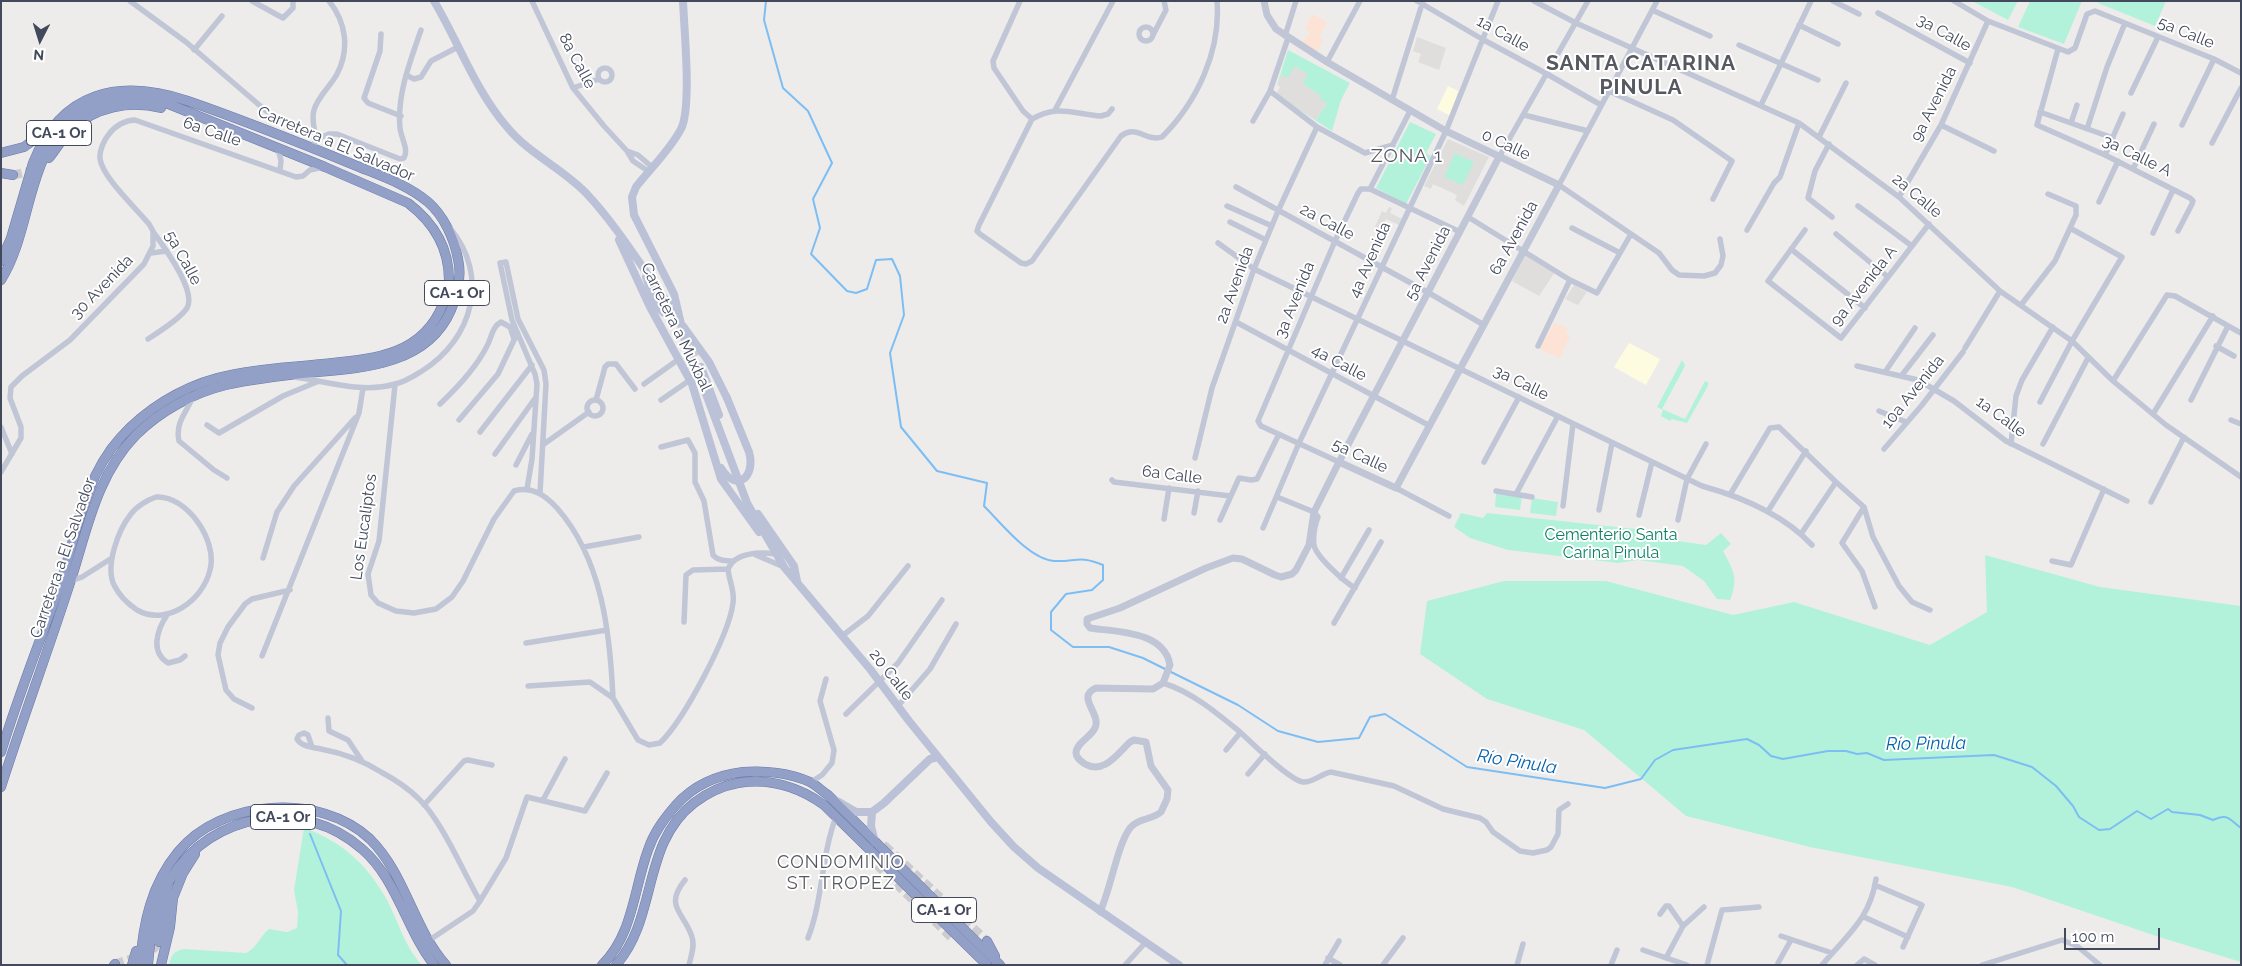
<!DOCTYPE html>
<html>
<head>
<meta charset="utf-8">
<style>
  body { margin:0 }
  #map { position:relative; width:2242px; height:966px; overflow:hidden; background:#eeeceb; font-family:Raleway,sans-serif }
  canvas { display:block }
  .frame { position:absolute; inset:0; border:2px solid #42495a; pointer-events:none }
  .north { position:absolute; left:15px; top:15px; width:50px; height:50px; -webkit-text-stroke:4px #fff; paint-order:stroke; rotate:185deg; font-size:14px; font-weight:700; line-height:20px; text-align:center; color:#42495a }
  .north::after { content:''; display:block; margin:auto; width:18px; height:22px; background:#42495a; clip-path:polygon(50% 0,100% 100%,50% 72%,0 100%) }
  .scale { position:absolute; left:2064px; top:928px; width:96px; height:22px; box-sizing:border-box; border:2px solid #42495a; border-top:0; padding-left:6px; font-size:15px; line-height:18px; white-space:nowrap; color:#42495a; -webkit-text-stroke:4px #fff; paint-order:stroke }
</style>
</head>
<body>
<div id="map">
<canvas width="2242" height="966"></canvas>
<div class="frame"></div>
<div class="north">N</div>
<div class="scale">100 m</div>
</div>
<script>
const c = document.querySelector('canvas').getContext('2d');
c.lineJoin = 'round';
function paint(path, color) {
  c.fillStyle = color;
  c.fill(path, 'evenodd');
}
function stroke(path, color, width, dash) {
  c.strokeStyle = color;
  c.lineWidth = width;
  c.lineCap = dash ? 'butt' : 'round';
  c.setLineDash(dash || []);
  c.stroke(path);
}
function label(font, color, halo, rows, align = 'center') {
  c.font = font + ' Raleway,sans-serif';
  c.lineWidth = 4;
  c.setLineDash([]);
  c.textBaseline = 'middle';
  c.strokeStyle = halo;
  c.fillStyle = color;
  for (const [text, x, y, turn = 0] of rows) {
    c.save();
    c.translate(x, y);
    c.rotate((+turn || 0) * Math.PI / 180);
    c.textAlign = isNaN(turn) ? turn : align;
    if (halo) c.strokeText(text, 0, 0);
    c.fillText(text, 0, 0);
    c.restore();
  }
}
paint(new Path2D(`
  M1448,86L1458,91L1451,116L1437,109Z
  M1629,343L1660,359L1646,385L1614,367Z`), '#fdfce0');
paint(new Path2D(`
  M1417,37L1446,48L1439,70L1418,62L1421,54L1413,51Z
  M1295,66L1309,75L1302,83L1322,96L1327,103L1316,120L1279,97L1277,92L1280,87L1277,85L1282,74Z
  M1448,139L1489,157L1464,206L1455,200L1457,195L1433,184L1431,189L1424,186Z
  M1389,207L1392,208L1390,213L1402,219L1399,225L1386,219L1380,233L1373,231L1382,211L1386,213Z
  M1525,253L1555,272L1539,296L1512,281Z
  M1574,285L1587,292L1578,305L1565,299Z`), '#e0dddd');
paint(new Path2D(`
  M1312,14L1327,22L1319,37L1323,39L1317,52L1302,43L1310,32L1305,29Z
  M1554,323L1568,328L1566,333L1570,336L1560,358L1539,349Z`), '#fde3d6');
paint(new Path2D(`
  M1972,1H2018L2008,20Z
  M2030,1H2082L2064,44L2018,27Z
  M2099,1H2166L2155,26L2098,3Z
  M1288,50L1350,83L1341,100L1332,131L1279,97L1316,120L1327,103L1320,99L1321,96L1302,83L1308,75L1295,66L1287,78L1282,74L1277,85Z
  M1410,122L1436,134L1426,153L1431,156L1406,204L1376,188Z
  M1455,153L1474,162L1463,185L1444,177Z
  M1682,360L1685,365L1684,368L1662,409L1685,419L1705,381L1708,382V386L1687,423L1672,419L1670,421L1661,416L1663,410L1657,407Z
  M1496,493L1522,496L1520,510L1495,507Z
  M1532,498L1558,502L1556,516L1530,513Z
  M1461,513L1483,518L1487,513L1663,532L1678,541L1706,545L1721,533L1731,544L1723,551C1733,569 1739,579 1730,600L1717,599L1704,581L1683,566L1638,560L1618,563L1508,550L1470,538L1454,527Z
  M1985,555L2100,587L2241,606V962L2159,937L2012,887L1810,847L1686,816L1584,730L1487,699L1420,654L1427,601L1504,581H1606L1733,615L1794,602L1930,645L1987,612Z
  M304,828C339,840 365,862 384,895C398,918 403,945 422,965H169C171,955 174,951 184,949L246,953C257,948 260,936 269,929L287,932L297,928L298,912L294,890Z`), '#b3f2da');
stroke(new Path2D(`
  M766,1L764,20L783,88L808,111L832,163L813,199L820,228L811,254L847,291L856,293L867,289L876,260L892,259L900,276L904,315L890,353L901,427L937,471L987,483L984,506C1001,523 1029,559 1054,561C1076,562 1079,555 1103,565V580L1092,590L1066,594L1051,612V630L1073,647H1109L1143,658L1167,670
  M1171,672L1238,705L1278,731L1318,742L1359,738L1370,717L1385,714L1467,767L1605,788L1641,779L1655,760L1673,750L1747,739L1759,745L1771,756L1783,759L1828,751H1846L1857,754L1867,753L1884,760L1994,755L2032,767L2056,786L2073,806L2079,817L2099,830L2110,829L2137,811L2151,819L2168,809L2172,812L2200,815L2213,820C2228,813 2229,819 2241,828
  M310,834L341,911L338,955L347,965`), '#7cbef3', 2);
stroke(new Path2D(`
  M686,339L697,359`), '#cccbce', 8, [8, 4]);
stroke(new Path2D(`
  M13,175L37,170
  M951,937L875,863L871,854L877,844L885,846L987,941
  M115,964L150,953L159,942`), '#cccbce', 9, [9, 4.5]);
const trunk = new Path2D(`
  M1,153L24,147L49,129
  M49,158C56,149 62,139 71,130C94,107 130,100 161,108
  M1,173L13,175
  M1,261L11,238L33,163C61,91 119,78 188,101C243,120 298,142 352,164C378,175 407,184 428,202C444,216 454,238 458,259C462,276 458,293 451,310C428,363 367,368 317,372C287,375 256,378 226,385C193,393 160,411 136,435C96,476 87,531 70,583C48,651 23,718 1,787
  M1,280C35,226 24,144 86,110C111,97 134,96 161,101L325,167L408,203C433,222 449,248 449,280C449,288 446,296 443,304C422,357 371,359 322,364C287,368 251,369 217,378C180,388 145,410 120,438C84,478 76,536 60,585C40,641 18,696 1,752
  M987,941L995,956
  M159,942L168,891
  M114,965L115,964
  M132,965L136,951
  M140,965C143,923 151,885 178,852C221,799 320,792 370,839C406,875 413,928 446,965
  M148,965C151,933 153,905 171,878C212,812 304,797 362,849C397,879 406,929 434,965
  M161,965L170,927L173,898L183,873L195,854
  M602,965C633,935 634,888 648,850C654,832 664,819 676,805C693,786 717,775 743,772C764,770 790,773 810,782C816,785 822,791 828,795L1000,965
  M616,965C658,918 641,844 694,803C707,793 721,786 738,783C769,778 799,787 824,805L987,965`);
stroke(trunk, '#6979ab', 10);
stroke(new Path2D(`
  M130,1L186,42L272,116L317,139
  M252,1L283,18L293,8V1
  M532,1L573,88L604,126L627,151L633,161L648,171
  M1020,1L993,61L994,68L1023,111L1032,119
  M1417,1L1482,39L1547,74L1601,105
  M1534,1L1576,23L1799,123L1899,197L2000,291L2072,341L2113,381L2166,425L2241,477
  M1657,1L1559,185L1659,253L1672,270L1679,275L1704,276L1715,273L1721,265L1723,256L1720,239
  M1833,1L1859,14
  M1954,1L1988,21L2068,52L2075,48L2087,14L2095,11L2214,59L2241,73
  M1652,10L1710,36
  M1878,13L1970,63
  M1799,25L1838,44
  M1139 34a7 7 0 1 1 14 0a7 7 0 1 1-14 0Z
  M381,34L380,51L364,98L368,103L401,116
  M1153,35L1166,10L1164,1
  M1285,36L1296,1
  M1739,45L1818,80
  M2058,49L2037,125L2105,155L2190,198L2193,201L2192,204L2178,231
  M194,50L222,16
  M1327,62L1360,1
  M598 75a7 7 0 1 1 14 0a7 7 0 1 1-14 0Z
  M406,75L414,79L421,77L431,61L458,47
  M573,88L599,79
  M1270,91L1317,127L1365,153L1393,145
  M1609,91L1673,120L1732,161L1713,199
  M2131,93L2158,37
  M1392,100L1423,1
  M1761,105L1811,1
  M1112,109L1108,114L1101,116C1073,114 1058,104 1032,119L979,225L977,231L980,234L1021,263L1026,264L1032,261L1121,136C1136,124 1146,142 1162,137C1197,102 1221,51 1217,1
  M1055,110L1113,1
  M2040,112L2113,138
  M1524,115L1588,131
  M1253,121L1270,91L1288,38
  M2071,123L2077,105
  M1941,125L1994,151
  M2182,125L2214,59
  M2087,129L2107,67L2125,23
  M1819,137L1846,83
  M317,139L329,134H337L400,159L404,158C409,149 401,138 400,128C397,94 410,62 421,30
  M2212,143L2241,88
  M1829,144L1815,171L1808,198L1832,217
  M278,148L281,161L280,170
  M313,148C319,134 310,124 314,110C318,96 330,87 337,74C350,49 346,22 329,1
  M627,151L638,155L652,167
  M2105,155L2123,114
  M1499,157L1588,1
  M2133,169L2154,124
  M1236,187L1429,293L1484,325
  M1370,189L1410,111
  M1899,197L1941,125L1988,21
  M2099,202L2118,161
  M1227,206L1272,226
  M1858,206L1912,246
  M1468,217L1570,280L1597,293L1631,234
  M1230,222L1266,240
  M1572,228L1620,253
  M1747,230L1774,183L1780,177L1799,123
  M1805,230L1768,281L1841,338L1929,224
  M2153,233L2173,190
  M1836,234L1888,277
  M1218,243L1254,269L1702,486C1742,497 1783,514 1812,545
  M1791,249L1865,308
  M151,253L167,251
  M2021,305L2055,261L2076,215V206L2048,194
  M1236,322L1430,426
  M148,339C159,332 181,318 187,308C197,291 164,247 154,233
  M1538,346L1570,280
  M2216,346L2234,356
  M1965,348L2000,291
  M1857,366L1918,380L1954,401L2006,441L2127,501
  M1885,372L1915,328
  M1902,375L1933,335
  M294,377C327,381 362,394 395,384C405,382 414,376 422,371C473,339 490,276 450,228
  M2113,381L2167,295L2175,296L2241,333
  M644,384L679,359
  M395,385L379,541L368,574L371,595L378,603L396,611L414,613L436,609L452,597L463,581L494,519L514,491C532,486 545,495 557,508C602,559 610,632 613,698
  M193,397C186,413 175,423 179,441L214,470L227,478
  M596,400L605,367L608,364H616L635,389
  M661,400L690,380
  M2191,400L2228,326
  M587 408a8 8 0 1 1 16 0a8 8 0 1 1-16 0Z
  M2040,402L2072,341L2122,257L2070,228
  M440,404C458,387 476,368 487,346C492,337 492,327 501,322L510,327L514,339
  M1879,411L1906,422
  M2153,414L2213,316
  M459,420L498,374L515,338
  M2231,420L2241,424
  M207,425L219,433L283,396L319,381
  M1,427L12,454
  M480,432L532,365
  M544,444L589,412
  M2011,444L2016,396L2022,380L2053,327
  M2043,444L2088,358
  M661,447L688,440L695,453V482L704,501L713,555C718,561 726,561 734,561
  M1884,449L1922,405L1963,352
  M495,454L536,397
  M1195,458L1212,388L1254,269L1278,211L1317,127
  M1339,462L1261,426L1258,421L1335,241L1358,193L1361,189H1370L1460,232
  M1484,462L1519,397
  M516,465L532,434
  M1,472L21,438V427L10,398L11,387L22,376L70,340L144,264L153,246V231L149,224C136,208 103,178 100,159C99,151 104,140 109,134C115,126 125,120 135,120L296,177L303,176L310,170L323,167
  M1112,480L1114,482L1230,496
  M1396,488L1449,516
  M527,489L532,459L537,384L535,374L512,320L500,263L506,262L518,319L544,370L546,384L540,493
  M1496,491L1532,497
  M1731,493L1770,428L1779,427L1836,482L1864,507L1873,537L1899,586L1912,602L1930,610
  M1516,494L1558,416
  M156,497C187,495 218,541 210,570C203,600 167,627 137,610C128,604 119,595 114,585C105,566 118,530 131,514C136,507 147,500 156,497Z
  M1277,497L1314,512L1318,517C1315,525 1313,537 1314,545C1316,557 1345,582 1355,588
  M2151,502L2184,437
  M1563,506L1573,424
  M1864,507L1842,543L1862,571L1875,607
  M1599,510L1612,443
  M1768,511L1806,451
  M1194,513L1198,491
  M1639,515L1652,462
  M1164,519L1169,488
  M1220,520L1239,478L1251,480L1257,479L1279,434
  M1678,520L1687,479L1706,444
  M1263,528L1299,443L1446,131L1498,1
  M1801,534L1836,482
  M584,547L639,537
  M756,555L784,567
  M263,558L277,512L294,486L355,418
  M2052,561L2071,565L2104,489
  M1341,578L1369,530
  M71,581L82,577L112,558
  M167,615C157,630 150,652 168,663L180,660L185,656
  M684,622L686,575L693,570L728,569
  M1334,623L1381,542
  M842,636L868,616L908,566
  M526,643L607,630
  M262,656L359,413L363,388
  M1163,683C1192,692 1217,713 1240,732C1252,743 1289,780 1303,782C1312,783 1321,774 1331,772L1394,786L1443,809L1480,818L1486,822L1493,832L1520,851L1533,853L1547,850L1551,847L1558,834L1559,810L1568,804
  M528,686L590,682L613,698L638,740L649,745L660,743C684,720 729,635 733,603C735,591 729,581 728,569C735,552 760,552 775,554
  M898,706L930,669L956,624
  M252,708L234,699L226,690L218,655L220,643L228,627L245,604L252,599L290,590
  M846,714L898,663L942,600
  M328,718L329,731L348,740L362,761
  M312,747L308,735L304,733L299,735L297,739C302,747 312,747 321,749C342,753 362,760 381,772C394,779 408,788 419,799C442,821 463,872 480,901
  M1226,750L1240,733
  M1248,774L1265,754
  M811,782L822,775L832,763L834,750L820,701L826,679
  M543,800L565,759
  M424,805L464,761L468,760L492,765
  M685,880C663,907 685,913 692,937C695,946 691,956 689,965
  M1875,885L1922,905L1903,947
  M1660,914L1666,906H1669L1683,926
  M1864,917L1908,937
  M1781,936L1832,953
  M808,938C823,900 821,856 836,817
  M428,941L473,911L480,901L506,858L527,797L585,811L607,773
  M1643,950L1687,965
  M1328,958L1340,965
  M1666,958L1683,926L1704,907
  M1778,963L1791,940
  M1125,965L1146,942
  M1325,965L1339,941
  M1383,965L1403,938
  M1517,965L1523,944
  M1611,965L1617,950
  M1707,965L1722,910L1759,907
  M1822,965C1847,935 1870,919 1876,879
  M1857,965L1864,959L1875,965
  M1982,965L2062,940L2077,946L2100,965`), '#c0c6d5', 5.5);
stroke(new Path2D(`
  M1264,1L1267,15L1276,29L1327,62L1446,131L1559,185L1396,488L1339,462
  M1100,912C1111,888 1117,846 1130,828C1138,818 1152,820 1161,812L1167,799L1168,790L1151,766L1146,742L1134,740L1130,742C1118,753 1104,775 1085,764C1081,761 1076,758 1076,753C1076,743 1091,737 1095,728C1102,714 1075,697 1096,688L1153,689L1163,683L1170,665C1164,631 1117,632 1090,628L1087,624V619L1120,608L1206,568L1233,558L1242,559L1275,575L1281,577L1292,574L1296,570L1309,545L1314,512L1339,462L1499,157`), '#c0c6d5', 7);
stroke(new Path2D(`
  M434,1C459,43 475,90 507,127C529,154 562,168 586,193C617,226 641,266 668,303
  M683,1C684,28 692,108 681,129C670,150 650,169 636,187L632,197L634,215L674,294L687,350L700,378L747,503L784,567L870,669L909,721L991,822L1014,847L1038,868L1179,965
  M619,240L650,307L692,384L721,479L759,532
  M646,277L656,306
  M683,326L709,362L727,398
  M701,367L719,415
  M758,514L794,566L797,581
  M837,801L856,812H872
  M875,842L871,826L872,812L884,803L930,759L938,757`), '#bbc2d7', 8);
stroke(trunk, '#92a0c7', 9);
stroke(new Path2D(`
  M656,306L664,313L675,310
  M721,468C737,494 756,476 749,452L727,398`), '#bbc2d7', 8);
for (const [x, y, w] of [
  [59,133,65],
  [457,293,65],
  [283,817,65],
  [944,910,65]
]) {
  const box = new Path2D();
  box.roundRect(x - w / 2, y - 12.5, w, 25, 4);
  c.fillStyle = '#fff';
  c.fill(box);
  stroke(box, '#42495a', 1);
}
label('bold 15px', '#42495a', null, [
  ["CA-1 Or",59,133],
  ["CA-1 Or",457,293],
  ["CA-1 Or",283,817],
  ["CA-1 Or",944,910]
]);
label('16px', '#42495a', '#fff', [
  ["3a Calle",1944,33,29],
  ["5a Calle",2186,33,22],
  ["1a Calle",1503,34,29],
  ["8a Calle",577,61,62],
  ["9a Avenida",1934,104,-63],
  ["6a Calle",212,132,19],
  ["Carretera a El Salvador",336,144,23],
  ["0 Calle",1506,145,25],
  ["3a Calle A",2137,156,26],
  ["2a Calle",1917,196,40],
  ["2a Calle",1327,222,28],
  ["6a Avenida",1514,238,-61],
  ["5a Calle",183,258,61],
  ["4a Avenida",1370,260,-66],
  ["5a Avenida",1428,263,-63],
  ["2a Avenida",1235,285,-70],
  ["9a Avenida A",1864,286,-52],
  ["30 Avenida",102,287,-46],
  ["3a Avenida",1295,300,-68],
  ["Carretera a Muxbal",676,327,64],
  ["4a Calle",1339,363,28],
  ["3a Calle",1521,383,26],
  ["10a Avenida",1913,392,-51],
  ["1a Calle",2001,417,36],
  ["5a Calle",1360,456,25],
  ["6a Calle",1172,475,7],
  ["Los Eucaliptos",364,527,-82],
  ["Carretera a El Salvador",63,558,-71],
  ["20 Calle",891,675,52]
]);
label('16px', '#0e8062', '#fff', [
  ["Cementerio Santa",1611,535],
  ["Carina Pinula",1611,553]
]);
label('italic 18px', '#0061af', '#fff', [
  ["Río Pinula",1926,744,-1],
  ["Río Pinula",1517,762,9]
]);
c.letterSpacing = '1px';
label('18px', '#575961', '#fff', [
  ["CONDOMINIO",841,863],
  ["ST. TROPEZ",841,884]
]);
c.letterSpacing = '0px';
c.letterSpacing = '1px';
label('19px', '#575961', '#fff', [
  ["ZONA 1",1407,156]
]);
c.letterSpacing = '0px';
c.letterSpacing = '1px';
label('bold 21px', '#575961', '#fff', [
  ["SANTA CATARINA",1641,64],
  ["PINULA",1641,88]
]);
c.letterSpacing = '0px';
</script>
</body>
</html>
